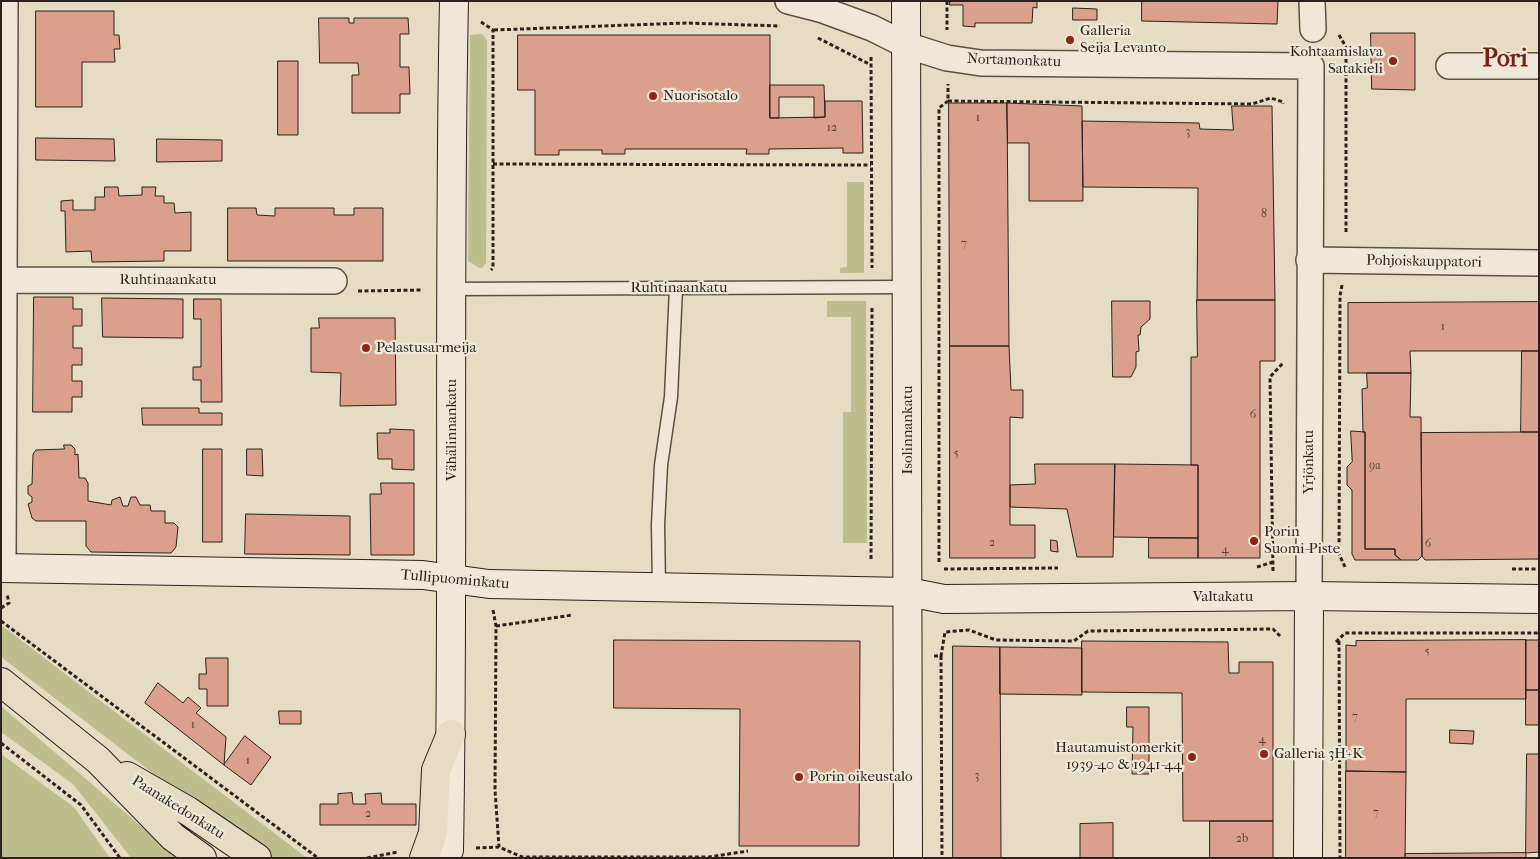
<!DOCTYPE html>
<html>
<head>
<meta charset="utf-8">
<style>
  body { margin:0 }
  #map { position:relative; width:1540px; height:859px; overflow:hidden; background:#e6dcc3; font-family:"IM FELL French Canon",serif }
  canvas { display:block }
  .frame { position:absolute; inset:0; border:2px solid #2e211d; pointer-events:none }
</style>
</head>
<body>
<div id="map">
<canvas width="1540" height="859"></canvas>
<div class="frame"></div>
</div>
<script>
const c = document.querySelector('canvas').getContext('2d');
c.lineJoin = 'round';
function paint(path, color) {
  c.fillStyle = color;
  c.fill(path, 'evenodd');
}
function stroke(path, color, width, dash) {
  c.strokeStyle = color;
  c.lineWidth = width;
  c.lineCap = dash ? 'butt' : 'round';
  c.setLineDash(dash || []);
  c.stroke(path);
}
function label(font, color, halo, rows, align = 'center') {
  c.font = font + ' "IM FELL French Canon",serif';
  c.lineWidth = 4.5;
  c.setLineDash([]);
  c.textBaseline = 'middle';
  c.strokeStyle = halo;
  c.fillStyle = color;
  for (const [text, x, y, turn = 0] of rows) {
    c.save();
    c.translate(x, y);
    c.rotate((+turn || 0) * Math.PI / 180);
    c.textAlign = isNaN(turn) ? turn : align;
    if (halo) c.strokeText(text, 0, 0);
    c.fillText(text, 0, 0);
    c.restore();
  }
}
paint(new Path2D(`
  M482,34L487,40L486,263L482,268H479L468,261L470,35Z
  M847,182H864V273H840V268L847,267Z
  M827,301H866L867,543H843V412H851V317H827Z
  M1,625L307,858H268L231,833L1,657Z
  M1,706L178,858H131L73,784L1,732Z
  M1,754L74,807L110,858H1Z`), '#bdbe8e');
const building = new Path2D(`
  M950,1H1037V8L1033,7L1032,23H975V27L963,26V5H950Z
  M1142,1H1278L1277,24L1142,21Z
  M1073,8L1097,9V20H1073Z
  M36,11H114V35H119L120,49H114L115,62H82V107H36Z
  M319,18H349V23H354V18H408L409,34H400V67H409L410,94H400V113H352V75H359L358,63H320Z
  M1371,33H1415V90L1372,89Z
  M518,35H770V118L825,117V101H862L863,153H843V148L769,149V154H746L747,149H625V154H602V150H559V155H535V90H518Z
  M278,61H298V135H278Z
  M770,85H824L825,117L814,118V97H779V118H770Z
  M949,103H1007L1009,346H950Z
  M1007,103L1082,106L1083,201H1029V143H1008Z
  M1232,106H1272L1275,300H1197L1198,188L1083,187L1082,121L1199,123L1200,129L1233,130Z
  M36,138L114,139L115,161L36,160Z
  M157,139L222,140V161L157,162Z
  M105,187H118L119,196L142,195V187H156L155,196H164V203H174L175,213L191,212V251H164V261L92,262L91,251L66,252L65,211H61V201L73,200V210H95V197H104Z
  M228,208H256L257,215L275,216V208H334V215H354V208H383V261H228Z
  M34,297H73V309H82V326H73V348H82V365H72V381H82V397H72V412H33Z
  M102,298L183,299V338L103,337Z
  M194,299H221L222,402H201V380H193V367H201V319H194Z
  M1197,300H1275V361H1260V558H1198V465H1191V357H1197Z
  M1112,301H1150V319L1141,327L1140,335H1138L1139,351L1136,352V367L1131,377H1113Z
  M1539,302V351H1410L1411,373H1348V303Z
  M319,318H395L396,405L340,406L341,373L311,372V328H319Z
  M950,346H1009L1011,390H1023V418L1010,417V525H1035V558H950Z
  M1522,351H1539V432H1521Z
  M1367,373H1411L1410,417H1421L1422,556L1418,560H1401L1395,555V549H1365V432H1363L1362,389L1367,388Z
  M142,408H199V413H222V425H143Z
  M390,429L414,430V470L392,469V459H378L377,433H390Z
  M1351,431L1365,432V549H1395V555L1401,560H1355L1352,554V490L1347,485V467L1352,462Z
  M1521,432H1539V559L1425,560L1422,556L1421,433Z
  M64,445H71L75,449V455L78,454L79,478H85L88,483V501L111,505L112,500L120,497L123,506H128L131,497H136L140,505H150L151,511H165V523H174L178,527L176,547L171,553L91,552L86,546V521H36L32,518L28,504L32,502V497L28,494V486L32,484L33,454L36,450L64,449Z
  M203,449H222V542H203Z
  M247,449H262L263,476L247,475Z
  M1035,464H1115L1113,557H1077L1067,509L1010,507V485L1035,484Z
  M1115,464L1198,465V538L1114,537Z
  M381,483H414V555H371L370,494H381Z
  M246,514L350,516V555L245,554Z
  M1149,538H1198V558H1149Z
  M1051,540L1057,541L1058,552L1051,551Z
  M614,640L860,641L859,846H739L740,709L614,708Z
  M1526,640H1539V690H1526Z
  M1526,640V699H1406V772L1346,771V645L1356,646V641Z
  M1082,641L1228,642L1229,673H1239V662H1273V821H1183L1182,693L1082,692Z
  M953,646L1000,647L1001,858H953Z
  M1000,647L1082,648V695L1000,694Z
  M206,658H228V706H207V689H199V674H206Z
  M158,683L183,703L188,697L201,708L196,713L226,737L224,765L145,703Z
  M1526,690H1539V725H1526Z
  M1127,707H1149V774H1132L1133,727H1127Z
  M279,711H301V724H280Z
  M1450,730L1474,731L1473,744L1450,743Z
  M245,736L271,757L251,785L224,765Z
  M1527,754H1539V852L1526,853Z
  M1346,771L1406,772L1405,858H1346Z
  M352,793L353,804H366L365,794L381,793L382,804H416V825H320V804H338V794Z
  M1210,821H1273V858H1210Z
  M1113,823V858H1080V824Z
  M1526,853V858H1405V854Z`);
paint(building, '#daa08b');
stroke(building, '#2e211d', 1);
const lane = new Path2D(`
  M451,289L907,287
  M659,588L658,525L661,465L671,397L676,288`);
const street = new Path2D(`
  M788,1L823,10L872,28L906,45L947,58L981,63L1311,66L1309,596
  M1312,1L1313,29
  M1449,66H1539
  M1309,260L1539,263
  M1,280L334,281
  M3,568L5,1`);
const secondary = new Path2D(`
  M906,1L908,858
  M1,568L423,575L489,584L908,592L944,599L1309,596L1539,599
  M446,858L449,850C454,567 448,284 454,1
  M1308,858L1309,596`);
const primary = new Path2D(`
  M1,682L98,760L173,837L202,858
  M127,776L188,811L257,858
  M424,858L433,833L436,770L451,734`);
stroke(lane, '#5c5046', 15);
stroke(street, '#5c5046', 28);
stroke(secondary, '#2e211d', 30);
stroke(primary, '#2e211d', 30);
stroke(new Path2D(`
  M947,1V30
  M481,22L493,30V268L491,270
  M494,30L686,23L780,26
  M1339,35L1346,47V234
  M818,38L871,65
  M871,57L872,268
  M948,101L1252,104L1271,98L1283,102V104
  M493,164L871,165
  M1342,285L1340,296L1339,554L1346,569
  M358,291L423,290
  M871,559L872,307
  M939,562V108L948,101V84
  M1257,567L1273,562
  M944,569L1058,568
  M1512,569H1539
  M1273,571L1270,377L1284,362
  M1,608L9,603L7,594
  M493,610L496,626L495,790L499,847
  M1,621L318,858
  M496,626L573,615
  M1339,641L1340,858
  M1336,642L1345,633H1539
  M934,656H941L945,632L969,630L996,640L1074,641L1088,631L1273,629L1280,636
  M941,656L942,858
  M1,743L81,805L120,858
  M476,848L499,847L522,857H709L748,851
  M367,858L398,852`), '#2e211d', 3, [4, 2.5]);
stroke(lane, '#efe8d8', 12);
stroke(street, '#efe8d8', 25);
stroke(secondary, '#efe8d8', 28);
stroke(primary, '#e6dcc3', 28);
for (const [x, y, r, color] of [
  [1070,40,5,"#8f2418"],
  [1393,61,5,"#8f2418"],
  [653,96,5,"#8f2418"],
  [366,348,5,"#8f2418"],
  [1254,541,5,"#8f2418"],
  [1264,754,5,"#8f2418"],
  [1192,757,5,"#8f2418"],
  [799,777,5,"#8f2418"]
]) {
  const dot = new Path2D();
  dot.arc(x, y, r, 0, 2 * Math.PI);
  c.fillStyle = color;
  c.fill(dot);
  stroke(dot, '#efe8d8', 2);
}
label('12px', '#594138', null, [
  ["1",978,118],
  ["12",832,128],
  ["3",1188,132],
  ["8",1264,214],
  ["7",964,244],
  ["1",1443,327],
  ["6",1253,415],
  ["5",956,454],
  ["9a",1375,466],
  ["2",992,543],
  ["6",1428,544],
  ["4",1225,550],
  ["5",1427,652],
  ["7",1355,717],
  ["1",193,725],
  ["4",1262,740],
  ["1",248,761],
  ["3",977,776],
  ["7",1376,813],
  ["2",368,814],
  ["2b",1242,839]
]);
label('15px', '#2e211d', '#efe8d8', [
  ["Galleria",1080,31],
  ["Seija Levanto",1080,48],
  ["Kohtaamislava",1383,52,"right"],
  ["Satakieli",1383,69,"right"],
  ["Nuorisotalo",663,96],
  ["Pelastusarmeija",376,348],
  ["Porin",1264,532],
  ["Suomi-Piste",1264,549],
  ["Hautamuistomerkit",1182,748,"right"],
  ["1939-40 & 1941-44",1182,765,"right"],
  ["Galleria 3H+K",1274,754],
  ["Porin oikeustalo",809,777]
], 'left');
label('15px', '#2e211d', '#efe8d8', [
  ["Nortamonkatu",1014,61,2],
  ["Pohjoiskauppatori",1424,262,1],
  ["Ruhtinaankatu",168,280],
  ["Ruhtinaankatu",679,288],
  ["Vähälinnankatu",452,430,-90],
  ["Isolinnankatu",908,430,-90],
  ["Yrjönkatu",1309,462,-90],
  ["Tullipuominkatu",455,580,5],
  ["Valtakatu",1223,597],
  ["Paanakedonkatu",178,808,32]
]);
label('bold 25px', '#7a1f14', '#efe8d8', [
  ["Pori",1505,60]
]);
</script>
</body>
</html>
